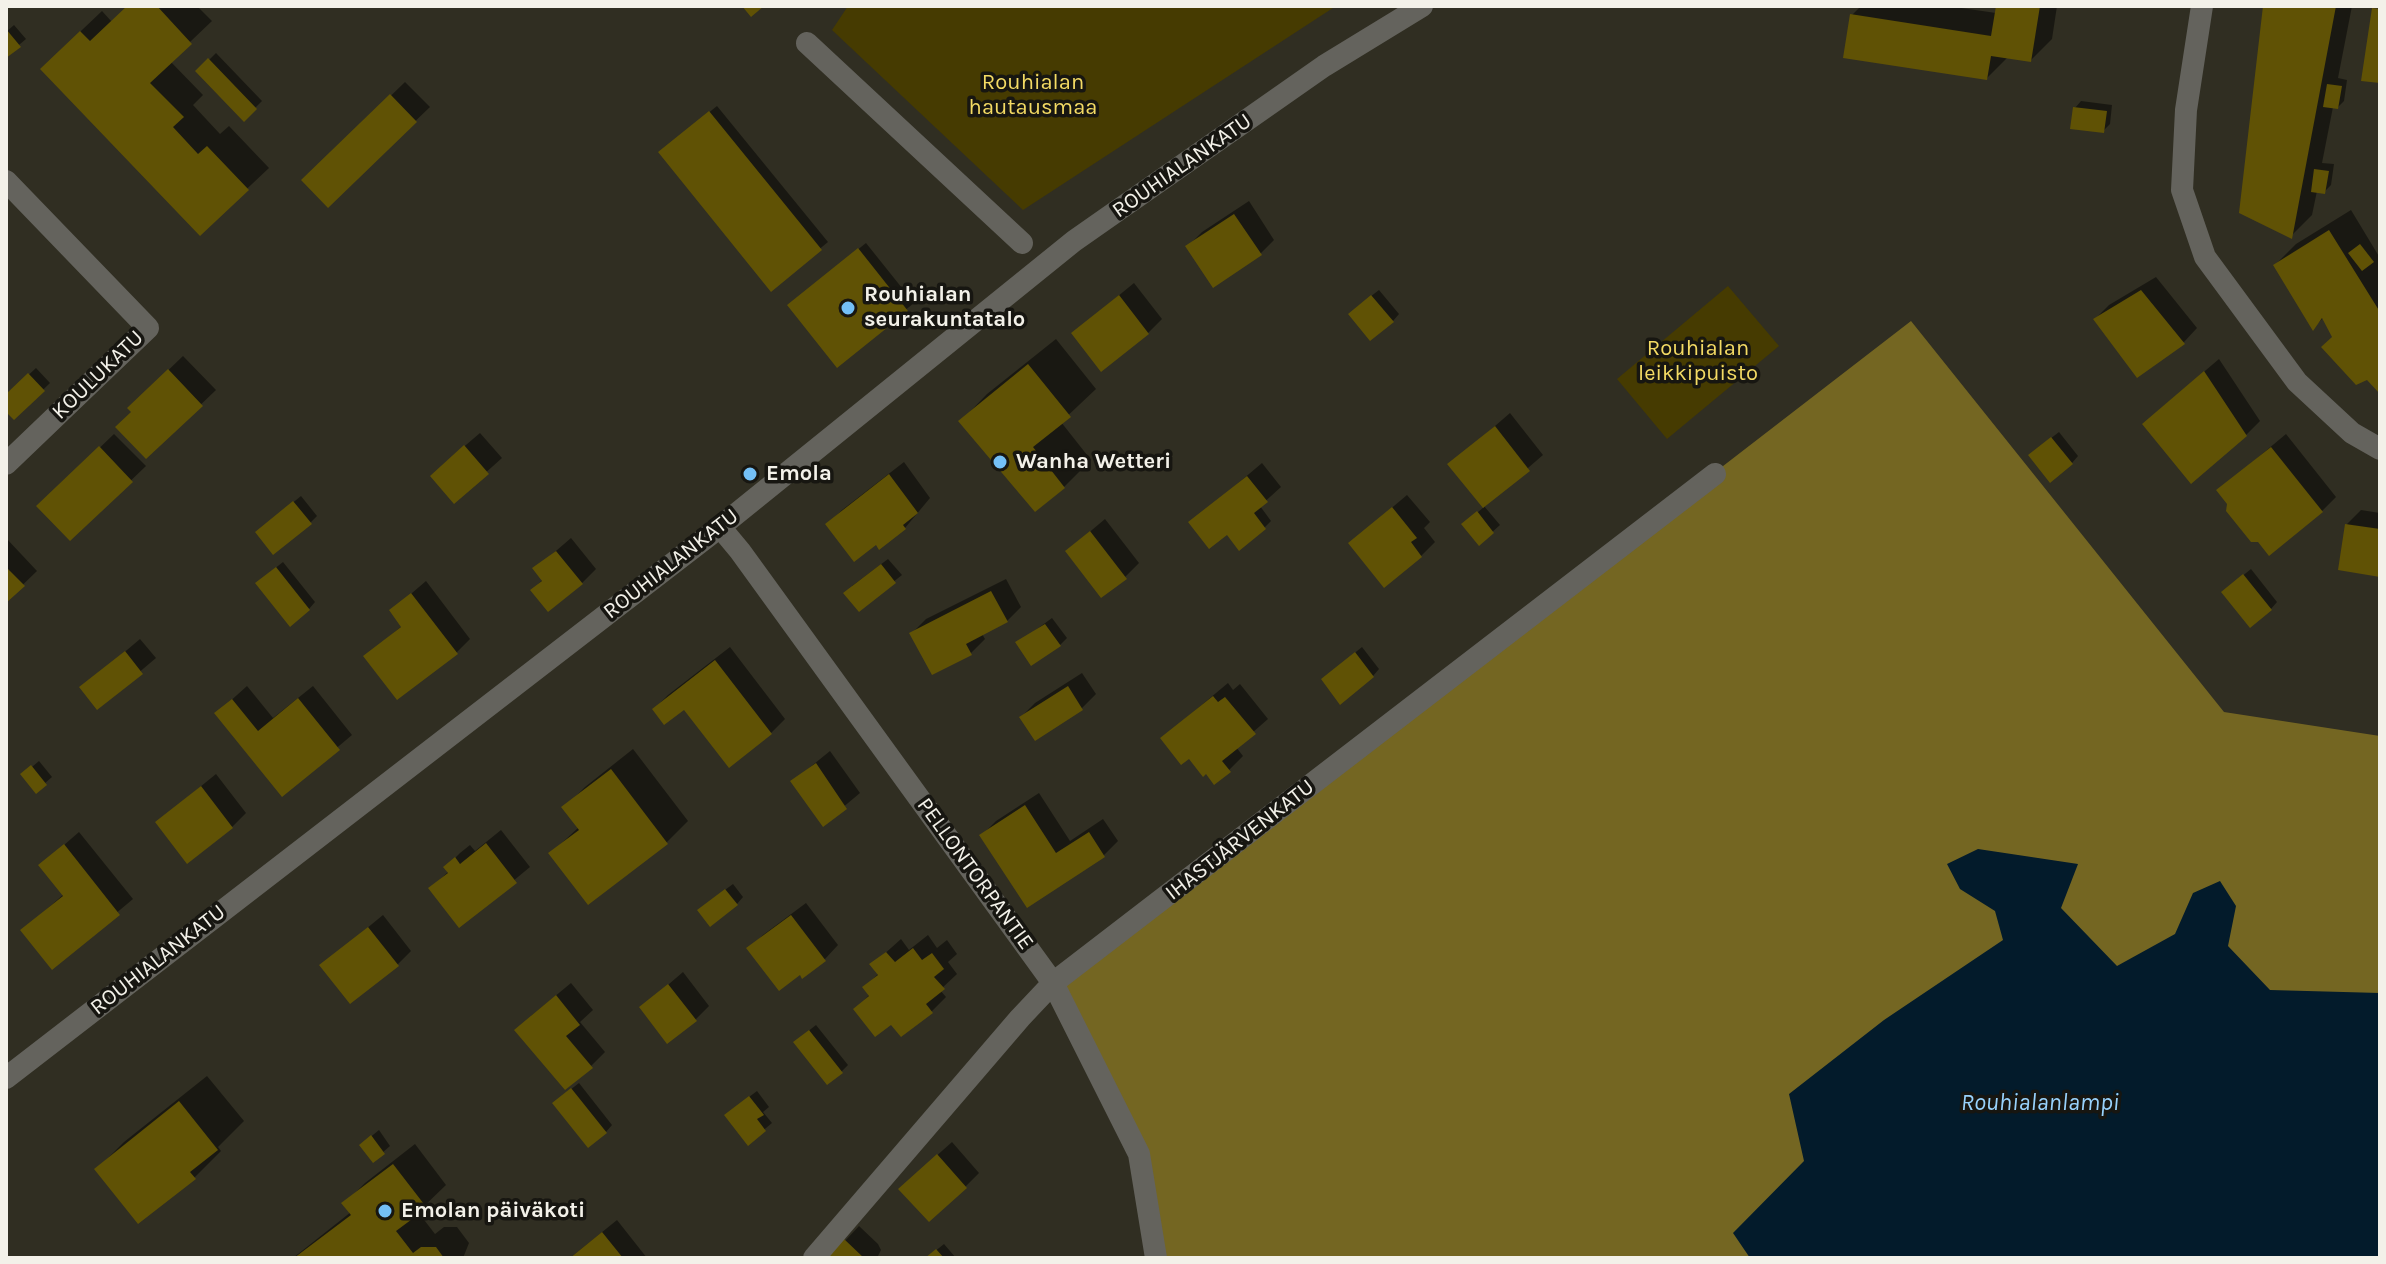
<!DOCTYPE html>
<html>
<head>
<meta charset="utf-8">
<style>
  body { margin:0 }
  #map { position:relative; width:2386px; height:1264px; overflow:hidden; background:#302e22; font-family:Karla,sans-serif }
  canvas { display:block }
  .frame { position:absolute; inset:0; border:8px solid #f3f1e9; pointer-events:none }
</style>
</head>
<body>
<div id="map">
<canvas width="2386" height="1264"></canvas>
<div class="frame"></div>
</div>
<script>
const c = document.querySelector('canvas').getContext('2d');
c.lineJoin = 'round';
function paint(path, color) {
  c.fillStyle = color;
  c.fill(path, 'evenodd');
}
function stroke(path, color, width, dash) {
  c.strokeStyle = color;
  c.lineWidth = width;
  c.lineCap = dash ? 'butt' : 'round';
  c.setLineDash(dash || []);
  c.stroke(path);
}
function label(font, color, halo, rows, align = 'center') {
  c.font = font + ' Karla,sans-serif';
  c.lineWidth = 7;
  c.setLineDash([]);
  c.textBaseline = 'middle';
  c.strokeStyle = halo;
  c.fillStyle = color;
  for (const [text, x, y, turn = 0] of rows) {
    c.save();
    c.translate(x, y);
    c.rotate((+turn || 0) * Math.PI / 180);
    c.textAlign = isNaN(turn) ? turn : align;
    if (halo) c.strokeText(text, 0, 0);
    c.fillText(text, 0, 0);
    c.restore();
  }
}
paint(new Path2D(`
  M848,6H1336L1023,210L832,30Z
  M1728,286L1779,346L1667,439L1617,379Z`), '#463b01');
paint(new Path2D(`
  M1911,321L2224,712L2380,736V1258H1156L1139,1154L1053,983Z`), '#746622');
paint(new Path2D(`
  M1978,849L2078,864L2061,908L2117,966L2175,934L2193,893L2220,881L2236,906L2228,946L2270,990L2380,993V1258H1750L1733,1233L1804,1161L1789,1094L1884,1020L2003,940L1995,911L1960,889L1947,864Z`), '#031b2b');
paint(new Path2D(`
  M129,6H197L212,21L170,61L203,95L193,105L220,134L229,126L269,168L200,233L63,48L102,11L112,22Z
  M1861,6H1948L1996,13L1998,6H2057L2052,39L2031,60L2008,57L1987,78L1852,15Z
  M2265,6H2352L2338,78L2347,80L2344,101L2338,107H2333L2322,163L2334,164L2331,185L2324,192L2317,191L2312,215L2291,236Z
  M14,25L26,39L6,56V32Z
  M216,53L262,101L244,119L198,71Z
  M405,82L430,107L328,205L304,180Z
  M2081,101L2112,105L2110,124L2103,131L2075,108Z
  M717,106L828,242L771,289L667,146Z
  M1249,201L1274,240L1260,254L1188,246L1202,232Z
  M2351,210L2380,258V391L2334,337L2324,317L2313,328L2275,265L2296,244Z
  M866,243L914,303L837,365L796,299Z
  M2156,277L2197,328L2184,342L2095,319L2109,305Z
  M1134,283L1162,319L1148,333H1073Z
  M1379,290L1399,314L1393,321L1357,307Z
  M1056,339L1096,389L1061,422L1091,460L1064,487L1035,510L961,421L987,394Z
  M183,356L216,390L146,457L133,412L129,408Z
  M2219,359L2260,421L2246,435L2159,410Z
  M36,368L50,383L14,418L6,409V396Z
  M1510,413L1543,455L1484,506L1500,525L1480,543L1471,518L1484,507L1450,465Z
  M2059,432L2078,456L2072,463L2037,449Z
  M480,433L502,458L454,501L446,462Z
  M114,434L146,466L70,539L39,506Z
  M2286,434L2336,497L2322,511L2229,503L2219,490Z
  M904,462L930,498L905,528L880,547L877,543L828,524L842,510Z
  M1262,463L1281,487L1260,506L1271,521L1265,527L1239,548L1242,525L1191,523Z
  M1407,495L1430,522L1424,528L1435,542L1421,556L1350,543Z
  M301,496L317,516L310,523L264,526Z
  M2361,510L2380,513V575L2347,524Z
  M1105,519L1139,563L1125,577L1067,551Z
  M6,538L37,571L6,601Z
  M571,538L596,569L582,583L533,590L543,579L535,569Z
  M888,559L902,575L859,609L852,586Z
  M283,562L315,602L309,609L264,577Z
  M2251,569L2277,602L2271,609L2230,586Z
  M1006,579L1021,607L1007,621L982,634L985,639L971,653L912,633L926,619Z
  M426,581L470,639L456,653L366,656L403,625L391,611Z
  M1052,618L1067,638L1060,645L1018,643Z
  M140,639L156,658L98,707L82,688Z
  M730,647L785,719L771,733L684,708L654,709L668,695Z
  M1362,647L1379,669L1373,676L1330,673Z
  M1082,673L1096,694L1082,708L1035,739L1021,717L1035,703Z
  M1228,683L1233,690L1240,684L1268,719L1236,747L1243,756L1229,770L1190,756L1162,738Z
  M247,686L273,718L313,686L352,735L282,794L217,713Z
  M633,749L688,821L667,842L588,903L551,853L579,827L564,808L585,787Z
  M830,751L860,793L823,824L793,781Z
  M39,761L52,777L36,791L26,772Z
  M216,774L246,813L232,827L157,822Z
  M1039,793L1070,841L1103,819L1118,841L1104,855L1027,905L982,835L996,821Z
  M501,830L530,867L460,925L431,888L449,871L446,867L460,853L470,845L475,851Z
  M79,832L133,899L52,967L23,930L64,894L41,865Z
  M733,884L743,897L737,904H706Z
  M806,903L838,945L825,959L749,949L763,935Z
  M383,915L411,951L397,965H322Z
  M928,935L937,948L947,940L957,954L948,962L957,974L940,990L946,997L932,1011L891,1022L856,1009L870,994L865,987L879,973L872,965L901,939L909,950Z
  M683,972L709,1006L695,1020L641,1008Z
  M571,983L593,1010L580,1022L605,1052L591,1066L531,1016Z
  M816,1025L848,1065L841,1072L802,1036Z
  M207,1076L244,1121L218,1147L221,1151L194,1178L97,1169L124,1142Z
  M579,1083L612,1125L606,1132L561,1097Z
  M757,1091L769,1107L763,1112L772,1123L748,1143L733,1109Z
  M379,1130L390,1146L373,1161L368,1139Z
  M952,1142L979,1173L965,1187L915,1175Z
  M415,1144L446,1185L418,1212L435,1234L444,1227H457L469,1243L463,1258H293L351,1212L344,1204L365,1183Z
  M617,1220L647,1258H570Z
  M859,1226L878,1244L881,1250L877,1258H829Z
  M944,1244L956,1258H927L929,1256Z`), '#0007');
paint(new Path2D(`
  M127,6H157L192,44L150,83L184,117L173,127L198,154L207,146L249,190L200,236L40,69L80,31L90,41Z
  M742,6H764L751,17Z
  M1996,6H2040L2031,62L1991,56L1987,80L1843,58L1850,14L1991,36Z
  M2263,6H2336L2292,239L2239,213Z
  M2372,8L2380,9V83L2361,81Z
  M6,29L21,47L6,58Z
  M208,58L257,109L244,122L195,71Z
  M2327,84L2342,86L2338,109L2323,107Z
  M390,94L417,122L328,208L301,180Z
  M2073,107L2107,111L2104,133L2070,129Z
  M709,111L822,250L771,292L658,152Z
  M2314,169L2329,171L2325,194L2311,192Z
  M1234,214L1262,255L1213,288L1185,246Z
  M2329,230L2380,312V394L2367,380L2356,385L2321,347L2332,337L2322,318L2313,331L2273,265Z
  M2360,244L2374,262L2362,271L2348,253Z
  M858,248L908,311L837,368L787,305Z
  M2141,290L2185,344L2137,378L2093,319Z
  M1119,295L1149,334L1101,372L1071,333Z
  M1371,295L1394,322L1370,341L1348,314Z
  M1028,364L1071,417L1033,447L1065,488L1035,512L958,421Z
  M168,369L203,406L146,459L115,427L131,412L127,408Z
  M2204,371L2247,436L2191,484L2142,424Z
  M28,373L45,391L14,420L6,412V394Z
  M1495,426L1530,471L1483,508L1447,464Z
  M2051,437L2073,464L2050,483L2028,455Z
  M464,445L489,474L454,504L430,476Z
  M99,446L133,482L70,541L36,506Z
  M2271,447L2323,512L2269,556L2258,542H2251L2226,511L2227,504L2216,490Z
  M889,474L918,513L903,525L906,529L879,550L876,545L854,562L825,524Z
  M1247,476L1268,502L1254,513L1266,529L1239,551L1227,535L1209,549L1188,522Z
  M293,501L312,524L273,555L255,532Z
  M1392,507L1417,538L1411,542L1422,557L1384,588L1348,543Z
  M1477,511L1494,533L1479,546L1461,524Z
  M2345,524L2380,529V577L2338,570Z
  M1090,531L1127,579L1101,598L1065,551Z
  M556,551L583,584L548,612L530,590L542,581L532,568Z
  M881,564L896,583L859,612L843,593Z
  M6,567L25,586L6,603Z
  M276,567L310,610L290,627L255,583Z
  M2243,574L2272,610L2250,628L2221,592Z
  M991,591L1008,622L966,644L972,655L932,675L909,633Z
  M411,593L458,654L397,700L363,656L401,627L389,610Z
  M1045,624L1061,646L1031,666L1015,642Z
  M125,651L143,674L97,710L79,687Z
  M1355,652L1374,677L1340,705L1321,679Z
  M715,660L772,734L729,768L684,710L664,725L652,709Z
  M1068,686L1083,710L1035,741L1019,717Z
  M1213,696L1218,702L1225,697L1256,734L1222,761L1231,772L1214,785L1206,774L1203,777L1189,759L1181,765L1160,738Z
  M298,698L340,750L282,797L214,713L232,699L258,731Z
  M816,763L847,809L823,827L790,781Z
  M31,765L47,785L36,794L20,774Z
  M611,769L668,844L588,905L548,853L579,830L561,807Z
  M201,786L233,828L187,864L155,822Z
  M1025,805L1056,853L1089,832L1105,857L1027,908L979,835Z
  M486,843L517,883L459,928L428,888L448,873L443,867L455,857L460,864Z
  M64,844L120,915L52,970L20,930L63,896L38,865Z
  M725,889L738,905L710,927L697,910Z
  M791,915L826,961L802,979L800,975L779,991L746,948Z
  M368,927L399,966L350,1004L319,965Z
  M913,948L922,960L932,953L944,969L934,977L945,989L926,1004L933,1013L901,1037L891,1025L875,1037L853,1009L869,996L862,987L878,975L869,964L886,952L895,962Z
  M668,984L697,1021L667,1044L639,1007Z
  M556,995L580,1025L566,1036L593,1068L565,1090L514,1030Z
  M809,1030L843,1073L827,1085L793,1042Z
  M571,1088L607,1133L588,1148L552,1103Z
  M749,1096L764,1115L757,1119L766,1131L748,1146L724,1115Z
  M179,1101L218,1150L190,1172L196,1179L138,1224L94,1169Z
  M371,1135L385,1154L373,1163L359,1145Z
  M937,1154L967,1188L929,1222L898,1189Z
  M393,1164L427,1208L396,1231L413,1253L421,1247H436L444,1258H294L351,1215L341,1203Z
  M602,1232L623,1258H570Z
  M844,1239L864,1258H826Z
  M936,1249L944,1258H925Z`), '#605205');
stroke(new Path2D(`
  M807,43L1022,243`), '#64635d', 22);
stroke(new Path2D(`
  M2202,6L2186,110L2182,190L2205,257L2297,382L2352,433L2380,449
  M6,181L148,328L6,464
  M720,527L740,551L1053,983L1139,1154L1156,1258
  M814,1258L1020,1018L1053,983L1715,474`), '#64635d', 22);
stroke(new Path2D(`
  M6,1078L720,527L1074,241L1324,66L1422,6`), '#64635d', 22);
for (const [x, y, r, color] of [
  [848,308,8,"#74c0f6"],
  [1000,462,8,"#74c0f6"],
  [750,474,8,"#74c0f6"],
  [385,1211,8,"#74c0f6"]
]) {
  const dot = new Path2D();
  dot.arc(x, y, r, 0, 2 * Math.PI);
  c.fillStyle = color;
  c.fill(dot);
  stroke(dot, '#171611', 3);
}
label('22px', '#f4db64', '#171611', [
  ["Rouhialan",1033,83],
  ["hautausmaa",1033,108],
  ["Rouhialan",1698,349],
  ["leikkipuisto",1698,374]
]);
label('22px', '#f3f1e9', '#171611', [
  ["ROUHIALANKATU",1182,166,-35],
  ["KOULUKATU",98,375,-44],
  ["ROUHIALANKATU",671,564,-38],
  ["IHASTJÄRVENKATU",1240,840,-38],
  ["PELLONTORPANTIE",975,874,54],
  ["ROUHIALANKATU",158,960,-38]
]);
label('bold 22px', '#f3f1e9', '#171611', [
  ["Rouhialan",864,295],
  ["seurakuntatalo",864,320],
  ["Wanha Wetteri",1016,462],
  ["Emola",766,474],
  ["Emolan päiväkoti",401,1211]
], 'left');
label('italic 24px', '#98d2fc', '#171611', [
  ["Rouhialanlampi",2040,1103]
]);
</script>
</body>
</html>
